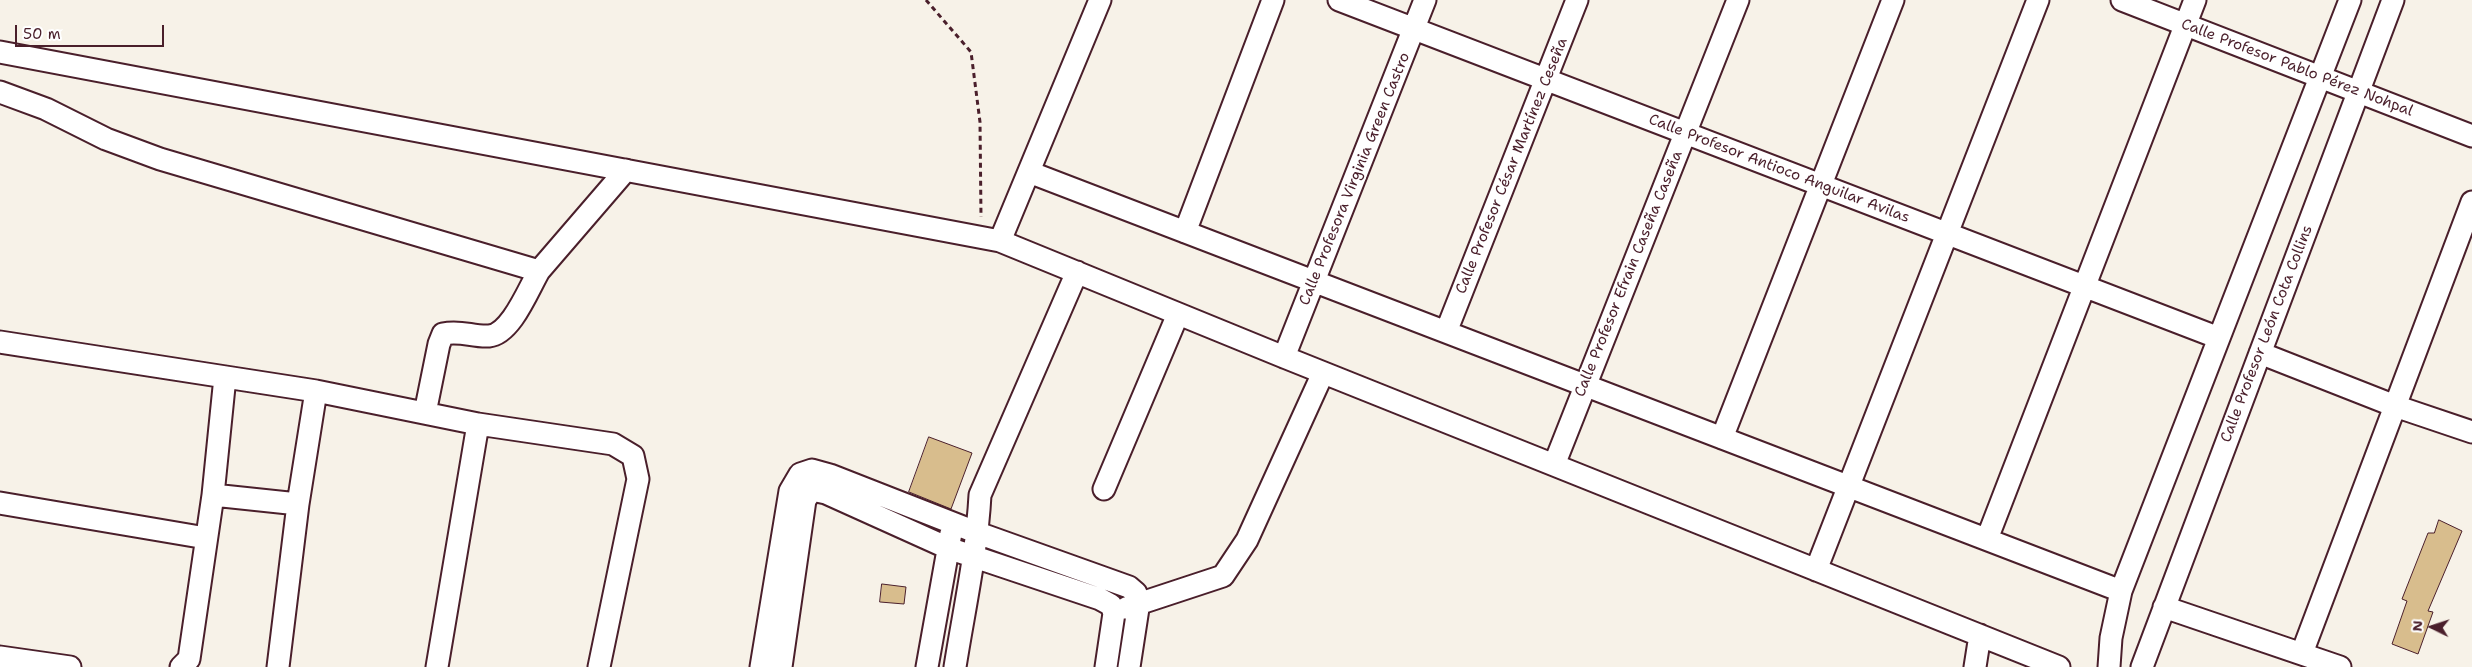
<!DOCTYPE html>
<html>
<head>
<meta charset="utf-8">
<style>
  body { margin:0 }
  #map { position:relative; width:2472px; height:667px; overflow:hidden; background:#f7f2e8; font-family:"Shantell Sans",sans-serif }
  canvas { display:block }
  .north { position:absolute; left:2407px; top:602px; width:50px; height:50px; -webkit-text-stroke:4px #fff; paint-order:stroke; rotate:274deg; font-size:14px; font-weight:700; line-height:20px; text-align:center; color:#4a1f2b }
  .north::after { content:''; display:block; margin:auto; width:18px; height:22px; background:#4a1f2b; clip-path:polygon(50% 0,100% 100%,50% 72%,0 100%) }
  .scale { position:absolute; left:15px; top:25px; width:149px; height:22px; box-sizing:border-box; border:2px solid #4a1f2b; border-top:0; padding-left:6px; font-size:15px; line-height:18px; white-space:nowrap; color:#4a1f2b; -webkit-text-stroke:4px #fff; paint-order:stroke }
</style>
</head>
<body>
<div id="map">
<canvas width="2472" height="667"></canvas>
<div class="north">N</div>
<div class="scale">50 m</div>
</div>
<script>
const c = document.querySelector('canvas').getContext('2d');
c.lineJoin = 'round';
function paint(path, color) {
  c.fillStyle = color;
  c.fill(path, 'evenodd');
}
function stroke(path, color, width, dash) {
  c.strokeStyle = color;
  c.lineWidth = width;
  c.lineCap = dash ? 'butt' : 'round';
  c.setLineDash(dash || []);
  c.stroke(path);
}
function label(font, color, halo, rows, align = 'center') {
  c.font = font + ' "Shantell Sans",sans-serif';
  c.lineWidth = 4;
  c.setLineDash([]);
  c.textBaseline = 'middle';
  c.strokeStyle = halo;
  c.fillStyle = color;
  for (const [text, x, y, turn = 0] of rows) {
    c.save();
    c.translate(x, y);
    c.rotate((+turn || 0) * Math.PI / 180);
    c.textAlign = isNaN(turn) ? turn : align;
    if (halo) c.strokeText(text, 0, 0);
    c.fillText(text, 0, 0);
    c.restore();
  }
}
const building = new Path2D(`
  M929,437L972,453L951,509L909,492Z
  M2439,520L2462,531L2428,611L2433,612L2418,654L2392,644L2407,601L2402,599L2428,533H2434Z
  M882,584L906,587L904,604L880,602Z`);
paint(building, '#d8bd8d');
stroke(building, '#4a1f2b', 1);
const street = new Path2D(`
  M1339,0L2219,338
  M2122,0L2472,136
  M0,52L1000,241L1284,357L2059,667
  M0,92L46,109L106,139L160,159L539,271L626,170
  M1029,172L2121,591
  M1185,232L1273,0
  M1000,241L1100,0
  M1446,332L1577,0
  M0,342L316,391L478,424L613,444L633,456L638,479L599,667
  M2260,353L2395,406L2472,432
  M1284,357L1425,0
  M425,413L439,344L443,334C461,330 472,337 489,336C511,334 528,290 539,271
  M1722,438L1893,0
  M1554,465L1738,0
  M1104,489L1178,314
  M213,495L298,504
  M0,503L206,538
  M1987,539L2195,0
  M1816,570L2038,0
  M2164,607L2340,667
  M1126,608L1223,576L1247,540L1323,373
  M2302,653L2472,202
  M0,657L70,667
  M181,667L189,659L213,495L225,377
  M278,667L298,504L316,391
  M437,667L478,424
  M761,667L790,491L800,474L812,470L830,475L978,533L1129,587L1136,593L1139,602L1129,667
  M781,667L805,500L812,490L826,493L948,548L1100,599L1111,605L1114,613L1106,667
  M927,667L951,533
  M955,667C964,610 977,552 980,495L1077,272
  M1975,667L1980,635
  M2109,667L2111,638L2121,591L2350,0
  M2142,667L2393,0`);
stroke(street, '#4a1f2b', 25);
stroke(new Path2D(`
  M926,0L971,52L980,122L981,217`), '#4a1f2b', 3, [5, 4]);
stroke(street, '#fff', 21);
label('15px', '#4a1f2b', '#fff', [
  ["Calle Profesor Pablo Pérez Nohpal",2297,68,21],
  ["Calle Profesor César Martínez Ceseña",1512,166,-68],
  ["Calle Profesor Antioco Anguilar Avilas",1779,169,21],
  ["Calle Profesora Virginia Green Castro",1355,179,-68],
  ["Calle Profesor Efrain Caseña Caseña",1629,274,-68],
  ["Calle Profesor León Cota Collins",2267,334,-69]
]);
</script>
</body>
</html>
